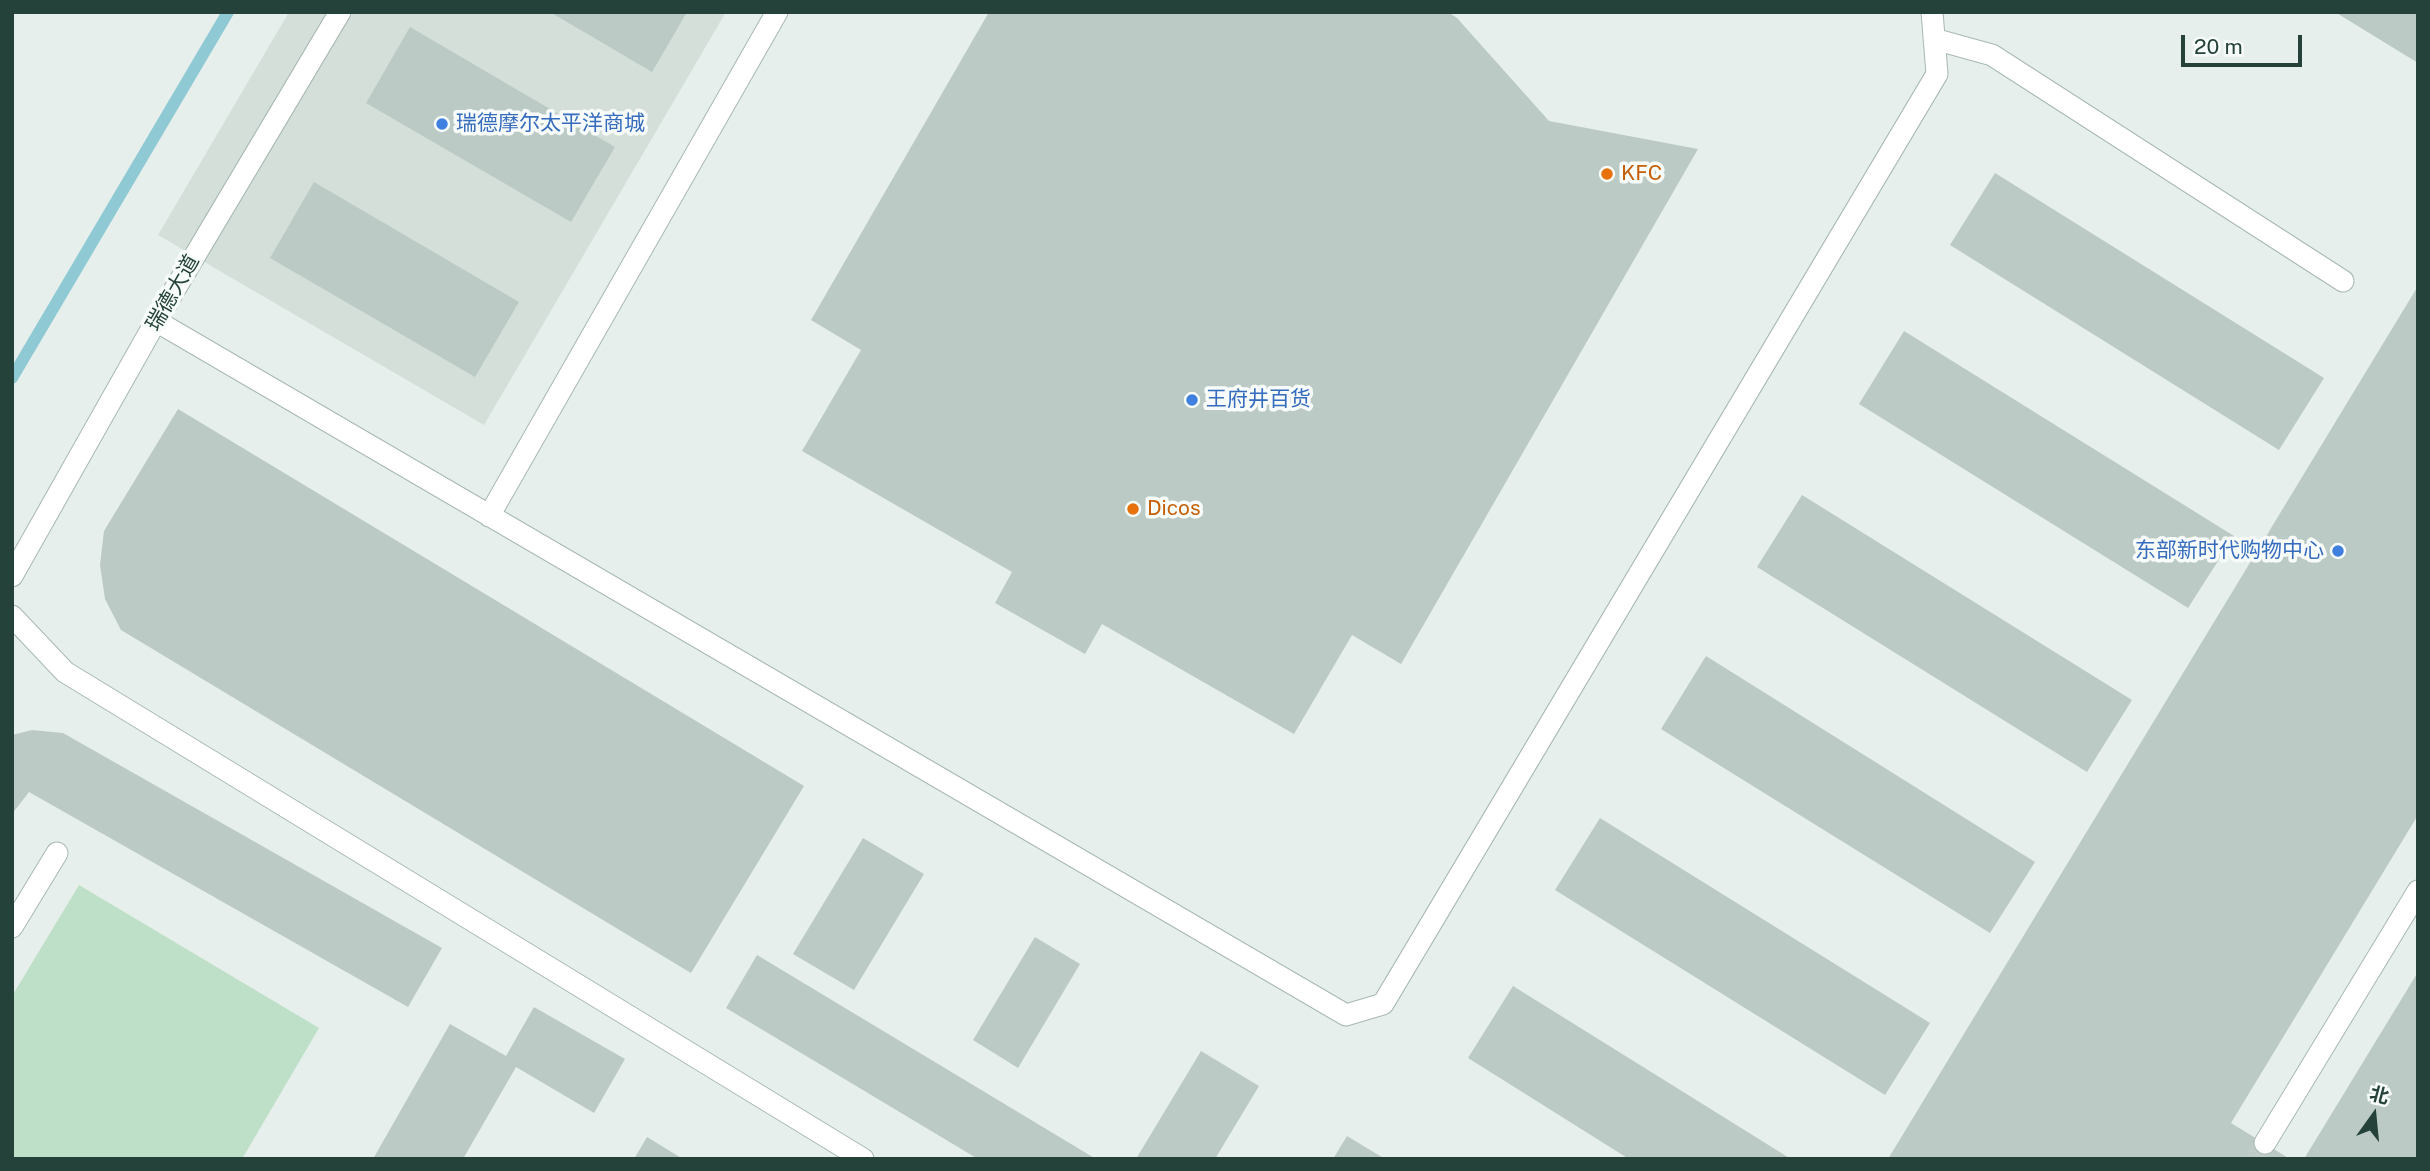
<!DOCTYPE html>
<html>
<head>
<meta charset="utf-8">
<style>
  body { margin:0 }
  #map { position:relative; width:2430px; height:1171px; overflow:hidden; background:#e6efeb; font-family:"Public Sans","Noto Sans SC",sans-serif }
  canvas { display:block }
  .frame { position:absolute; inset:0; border:14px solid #24423a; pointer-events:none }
  .north { position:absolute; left:2339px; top:1080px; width:70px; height:70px; -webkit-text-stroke:5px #f7fbf9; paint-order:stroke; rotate:15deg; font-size:19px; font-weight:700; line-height:28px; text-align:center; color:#24423a }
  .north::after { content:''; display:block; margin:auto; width:24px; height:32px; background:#24423a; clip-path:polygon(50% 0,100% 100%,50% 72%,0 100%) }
  .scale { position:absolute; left:2181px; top:35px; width:121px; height:32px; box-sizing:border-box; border:4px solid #24423a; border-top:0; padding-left:9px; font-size:21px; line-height:24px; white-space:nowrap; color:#24423a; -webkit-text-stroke:5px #f7fbf9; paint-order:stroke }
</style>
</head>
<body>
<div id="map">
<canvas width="2430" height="1171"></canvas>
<div class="frame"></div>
<div class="north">北</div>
<div class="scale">20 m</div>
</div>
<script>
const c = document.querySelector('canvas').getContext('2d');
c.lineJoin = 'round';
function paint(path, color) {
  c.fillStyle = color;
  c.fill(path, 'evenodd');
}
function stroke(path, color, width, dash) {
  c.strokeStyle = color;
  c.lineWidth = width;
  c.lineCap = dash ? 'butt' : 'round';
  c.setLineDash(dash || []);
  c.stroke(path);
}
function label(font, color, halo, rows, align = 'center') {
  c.font = font + ' "Public Sans","Noto Sans SC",sans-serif';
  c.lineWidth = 7;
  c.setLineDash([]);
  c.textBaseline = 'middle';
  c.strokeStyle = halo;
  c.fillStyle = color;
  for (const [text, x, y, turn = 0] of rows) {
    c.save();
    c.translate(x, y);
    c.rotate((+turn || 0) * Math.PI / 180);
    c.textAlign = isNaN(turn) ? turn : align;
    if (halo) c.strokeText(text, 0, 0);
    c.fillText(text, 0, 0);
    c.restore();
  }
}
paint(new Path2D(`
  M289,12H726L484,425L158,235Z`), '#d4dfda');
paint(new Path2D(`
  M79,885L319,1028L242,1159H12V996Z`), '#bfe0c8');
stroke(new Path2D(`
  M12,378L228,12`), '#8ec9d4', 12);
paint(new Path2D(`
  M550,12H687L652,72Z
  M989,12H1448L1457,18L1549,121L1698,149L1401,664L1352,635L1294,734L1102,624L1085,654L995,603L1012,572L802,451L861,350L811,320Z
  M2335,12H2418V63Z
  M410,27L615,147L571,222L366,103Z
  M1995,173L2324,378L2279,450L1950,245Z
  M314,182L519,302L475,377L270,258Z
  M2418,286V815L2231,1123L2290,1159H1888Z
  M1904,331L2234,536L2188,608L1859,404Z
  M178,409L804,786L691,973L121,630L105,599L100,565L104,531Z
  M1802,495L2132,700L2087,772L1757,567Z
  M1706,656L2035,862L1990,933L1661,729Z
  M32,730L63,733L442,948L408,1007L29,792L12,814V735Z
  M1600,818L1930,1023L1885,1095L1555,890Z
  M863,838L924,874L854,990L793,954Z
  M1035,937L1080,964L1018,1068L973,1040Z
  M757,955L1096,1159H978L726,1008Z
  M2418,972V1159H2304Z
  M1513,986L1791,1159H1629L1468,1058Z
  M534,1007L625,1059L594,1113L516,1067L463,1159H373L450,1024L506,1056Z
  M1201,1051L1259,1086L1215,1159H1136Z
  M1347,1136L1385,1159H1333Z
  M647,1137L683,1159H634Z`), '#bbcac4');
stroke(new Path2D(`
  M2255,1159L2265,1143`), '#bfccc8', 21, [21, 10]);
const minor = new Path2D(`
  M1934,39L1992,55L2343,281
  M156,321L1346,1015L1383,1004L1937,74L1932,12
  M489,516L777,12
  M12,576L156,321L340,12
  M12,616L65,672L863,1159
  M12,927L57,853
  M2265,1143L2418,891`);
stroke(minor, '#a8b8b2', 23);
stroke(minor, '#fff', 21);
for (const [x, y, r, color] of [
  [442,124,7,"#3f7fe0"],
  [1607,174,7,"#e8710a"],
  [1192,400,7,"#3f7fe0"],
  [1133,509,7,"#e8710a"],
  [2338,551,7,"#3f7fe0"]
]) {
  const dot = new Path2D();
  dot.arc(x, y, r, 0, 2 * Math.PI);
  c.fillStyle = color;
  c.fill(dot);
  stroke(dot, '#f7fbf9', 2.5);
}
label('21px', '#366cbe', '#f7fbf9', [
  ["瑞德摩尔太平洋商城",456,124],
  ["王府井百货",1206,400],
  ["东部新时代购物中心",2324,551,"right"]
], 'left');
label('21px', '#c56008', '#f7fbf9', [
  ["KFC",1621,174],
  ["Dicos",1147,509]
], 'left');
label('21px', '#24423a', '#f7fbf9', [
  ["瑞德大道",173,293,-60]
]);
</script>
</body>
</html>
